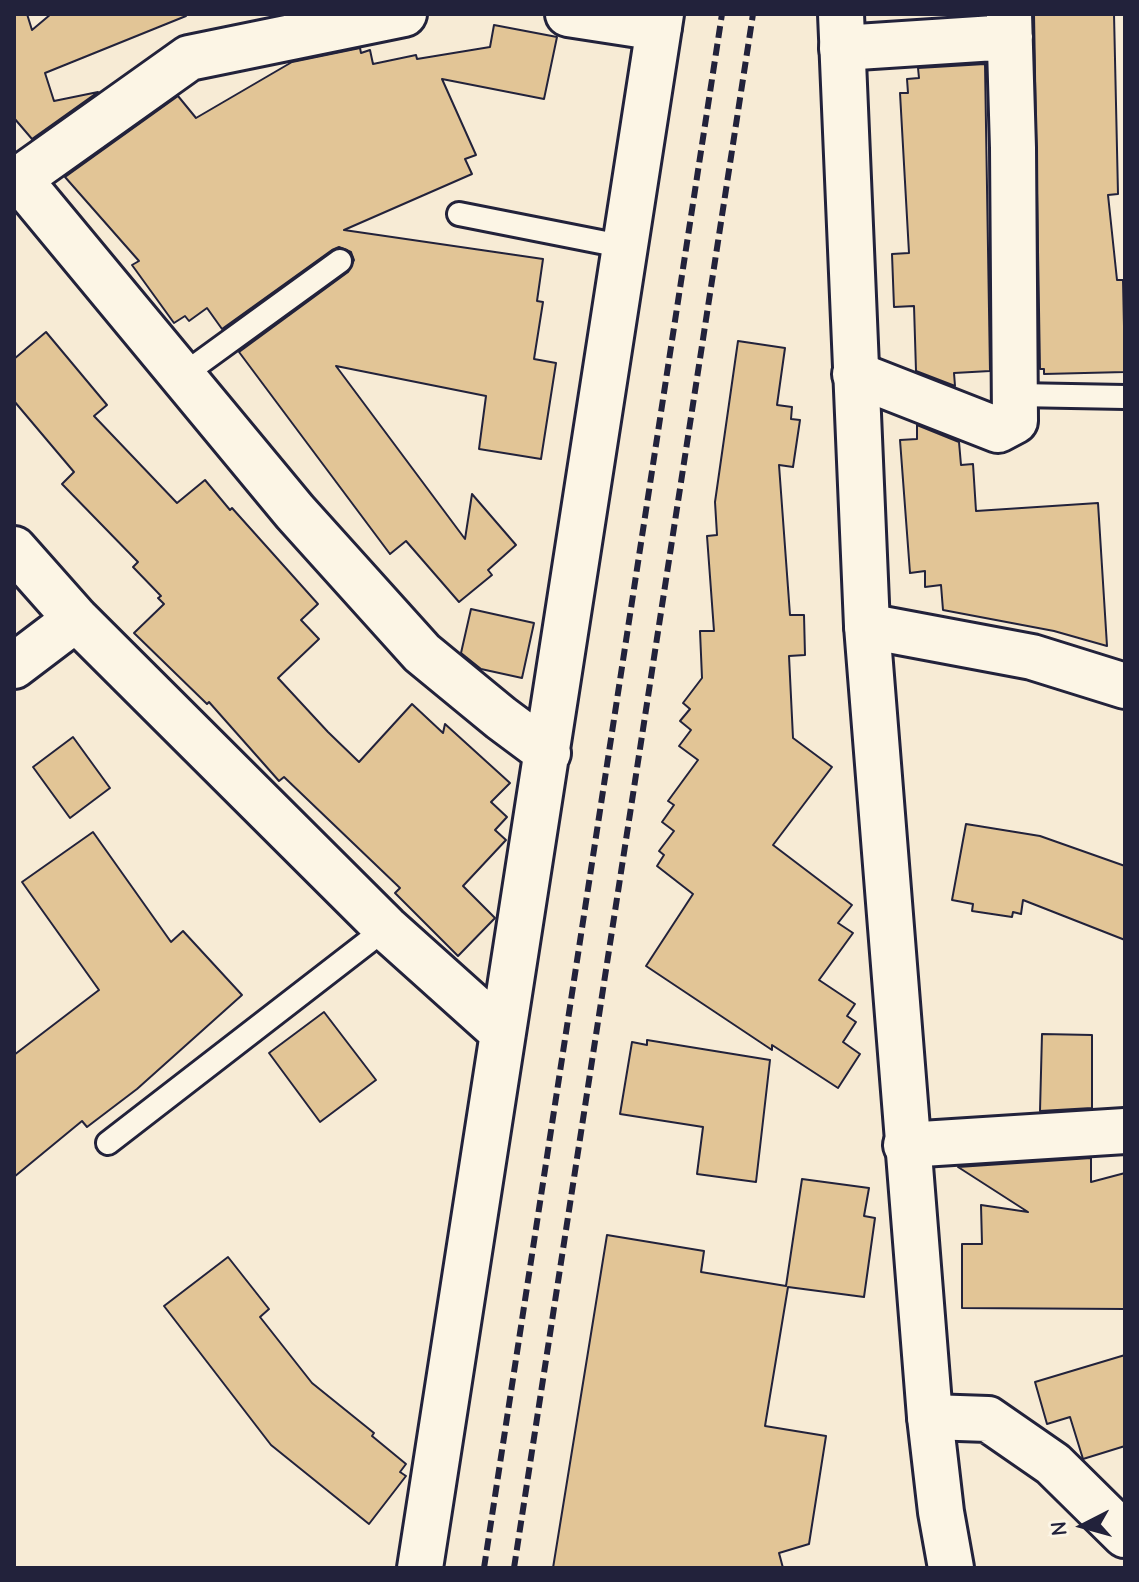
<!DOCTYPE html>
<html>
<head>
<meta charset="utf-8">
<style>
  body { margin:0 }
  #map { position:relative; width:1139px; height:1582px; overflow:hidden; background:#f7ebd5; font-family:"Comic Neue",sans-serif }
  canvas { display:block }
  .frame { position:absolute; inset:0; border:16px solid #22223b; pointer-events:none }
  .north { position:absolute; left:1043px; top:1486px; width:80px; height:80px; -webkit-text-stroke:6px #fcf5e5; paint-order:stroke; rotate:264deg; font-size:22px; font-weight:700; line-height:32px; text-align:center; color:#22223b }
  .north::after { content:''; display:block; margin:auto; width:28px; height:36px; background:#22223b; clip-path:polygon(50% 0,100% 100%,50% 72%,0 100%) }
</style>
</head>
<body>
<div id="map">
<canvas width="1139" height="1582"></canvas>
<div class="frame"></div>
<div class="north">N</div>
</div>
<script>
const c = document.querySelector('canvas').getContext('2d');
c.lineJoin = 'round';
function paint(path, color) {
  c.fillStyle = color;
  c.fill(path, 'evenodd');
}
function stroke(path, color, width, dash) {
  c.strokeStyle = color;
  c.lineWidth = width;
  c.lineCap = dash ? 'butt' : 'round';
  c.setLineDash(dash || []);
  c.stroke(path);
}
const building = new Path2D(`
  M14,14H27L32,30L51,14H186V16L45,73L54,101L98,92L32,139L14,118Z
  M1034,14H1114L1118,194L1108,195L1117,280H1123L1125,372L1044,374V369H1040Z
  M494,25L557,37L544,99L442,79L476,155L465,159L472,174L344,230L543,259L537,301L543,302L534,359L556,363L541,459L479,449L486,396L336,366L465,539L472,494L516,545L488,570L492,575L459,602L406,541L390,554L239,352L348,272L354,260L351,252L339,247L332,250L222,329L207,308L189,321L185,316L174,323L132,265L139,261L65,177L178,96L196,118L292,62L360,48L361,53L370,50L373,64L416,55L417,59L490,47Z
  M985,64L990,371L954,373L955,386L916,371L914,306L894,307L892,254L909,253L900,93H908L907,79L919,78L918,68Z
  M46,332L107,405L94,416L177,503L205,480L230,510L232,508L318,604L301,620L319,639L278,678L328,732L359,762L412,704L443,733L445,724L510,783L491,802L507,817L495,830L506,840L463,886L495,918L458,956L395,893L400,888L284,777L279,781L209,702L207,704L134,633L164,604L158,598L161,596L133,567L138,562L62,484L74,472L14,401V359Z
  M738,341L785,348L777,405L792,407L791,419L800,420L793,467L779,465L790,615H804L805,655L789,656L793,738L832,767L773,845L852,905L838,923L853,933L819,980L855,1004L847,1016L856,1022L843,1042L860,1054L838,1088L772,1045V1050L646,966L693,894L657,866L664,855L659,851L674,831L662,822L674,805L668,801L698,760L679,746L691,730L680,721L690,709L683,703L702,678L700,631H714L707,536L717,535L715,502Z
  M917,425L959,442L961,465L973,464L976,511L1098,503L1107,646L1054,631L943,610L941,585L925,587V571L910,573L900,440L917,439Z
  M471,609L534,623L522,678L481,669L461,653Z
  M73,737L110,788L70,818L33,767Z
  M966,824L1040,836L1125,866V940L1023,900L1021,914L1013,912L1012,917L972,911L973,904L952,900Z
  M93,832L171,942L183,931L242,995L137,1089L87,1127L82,1121L14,1177V1055L99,990L22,882Z
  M324,1012L376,1080L320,1122L269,1053Z
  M1042,1034L1092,1035V1108L1040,1111Z
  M647,1040L770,1060L756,1182L697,1174L703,1127L620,1114L632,1042L647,1045Z
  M1091,1158V1182L1125,1173V1309L962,1308V1244H982L981,1205L1028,1212L958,1167Z
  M802,1179L869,1188L864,1216L875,1218L864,1297L788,1287L765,1426L826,1436L809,1544L779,1553L783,1568H553L607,1235L704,1251L701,1272L786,1286Z
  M228,1257L269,1309L260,1317L312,1383L374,1433L372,1436L406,1464L400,1472L406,1476L369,1524L271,1445L164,1306Z
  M1125,1355V1446L1083,1459L1070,1417L1047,1424L1035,1382Z`);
paint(building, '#e2c596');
stroke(building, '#22223b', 2);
const lane = new Path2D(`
  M459,214L626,247
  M183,375L340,261
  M1017,395L1125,397
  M108,1143L386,928`);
const street = new Path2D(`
  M404,14L189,58L19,179L295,512L422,653L501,718L548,753
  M568,14L659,28
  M842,48L1010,37
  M855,374L998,430L1015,421L1013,148L1009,14
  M14,549L76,619L386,928L503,1033
  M867,626L1032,657L1125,686
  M14,666L76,619
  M906,1145L1125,1131
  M930,1417L988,1419L1053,1464L1125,1535
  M420,1568L661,14`);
const secondary = new Path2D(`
  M841,14L867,626L930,1417L941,1512L951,1568`);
stroke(lane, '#22223b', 28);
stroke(street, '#22223b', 50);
stroke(secondary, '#22223b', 50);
stroke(lane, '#fcf5e5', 22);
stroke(street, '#fcf5e5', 44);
stroke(secondary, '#fcf5e5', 44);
stroke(new Path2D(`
  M484,1568L722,14
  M514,1568L753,14`), '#22223b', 6, [12, 6]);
</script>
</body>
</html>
